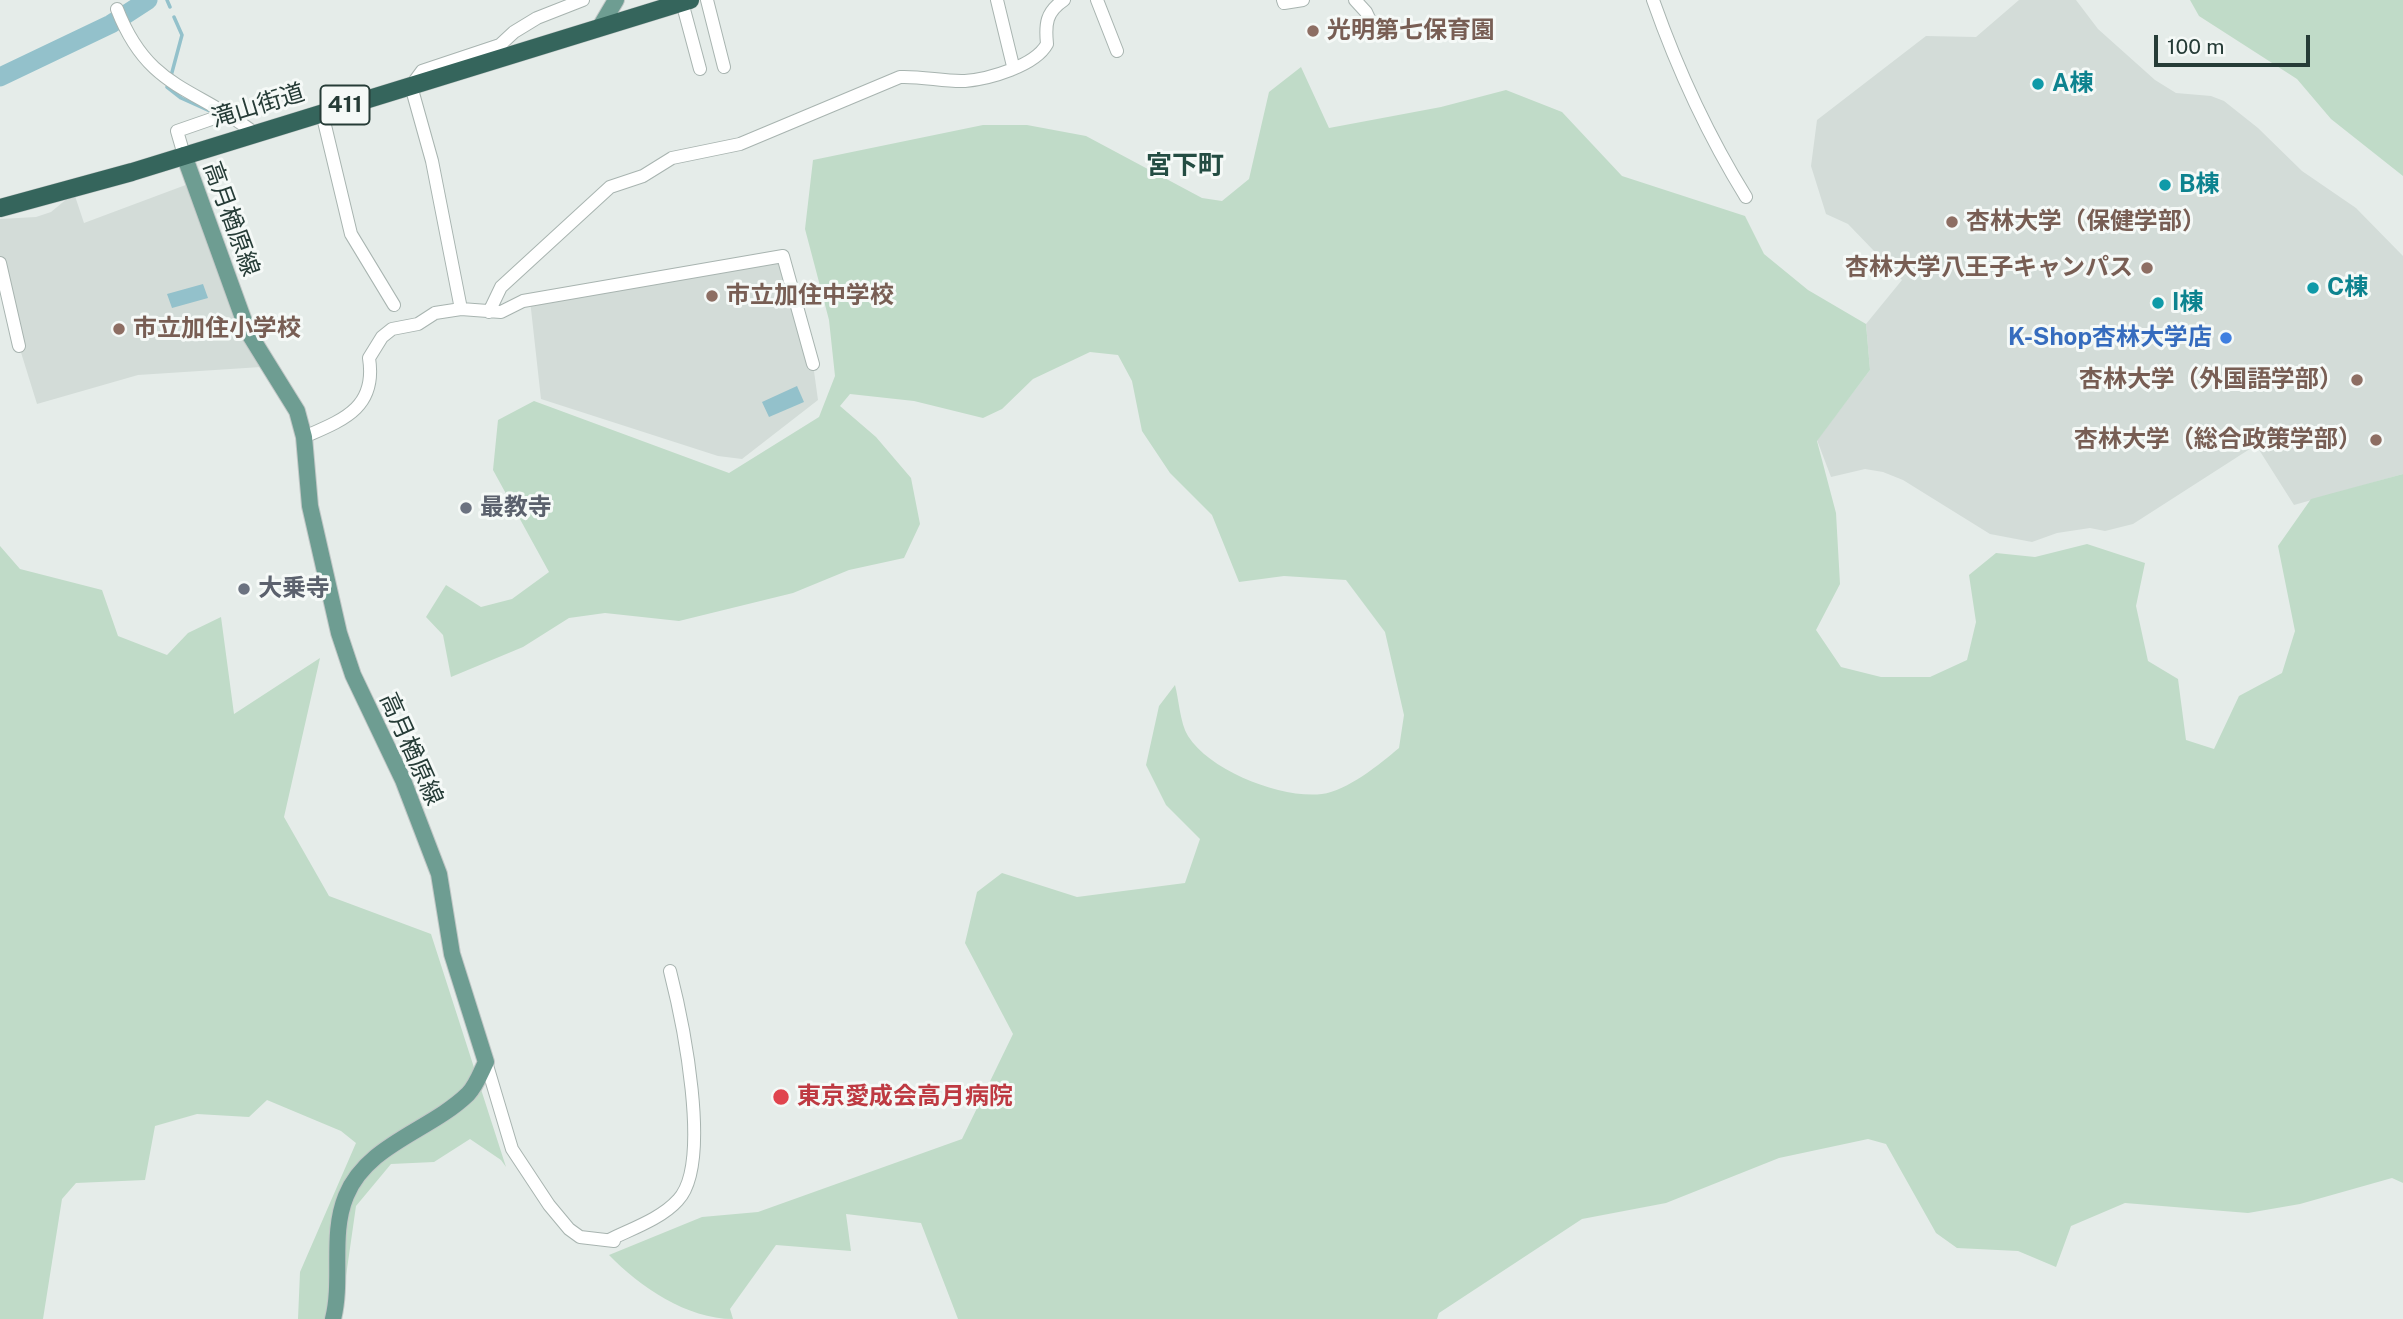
<!DOCTYPE html>
<html>
<head>
<meta charset="utf-8">
<style>
  body { margin:0 }
  #map { position:relative; width:2403px; height:1319px; overflow:hidden; background:#e5ece9; font-family:"Public Sans",sans-serif }
  canvas { display:block }
  .scale { position:absolute; left:2154px; top:35px; width:156px; height:32px; box-sizing:border-box; border:4px solid #263c37; border-top:0; padding-left:9px; font-size:21px; line-height:24px; white-space:nowrap; color:#263c37; -webkit-text-stroke:5px #f5f9f7; paint-order:stroke }
</style>
</head>
<body>
<div id="map">
<canvas width="2403" height="1319"></canvas>
<div class="scale">100 m</div>
</div>
<script>
const c = document.querySelector('canvas').getContext('2d');
c.lineJoin = 'round';
function paint(path, color) {
  c.fillStyle = color;
  c.fill(path, 'evenodd');
}
function stroke(path, color, width, dash) {
  c.strokeStyle = color;
  c.lineWidth = width;
  c.lineCap = dash ? 'butt' : 'round';
  c.setLineDash(dash || []);
  c.stroke(path);
}
function label(font, color, halo, rows, align = 'center') {
  c.font = font + ' "Public Sans","Noto Sans JP",sans-serif';
  c.lineWidth = 6;
  c.setLineDash([]);
  c.textBaseline = 'middle';
  c.strokeStyle = halo;
  c.fillStyle = color;
  for (const [text, x, y, turn = 0] of rows) {
    c.save();
    c.translate(x, y);
    c.rotate((+turn || 0) * Math.PI / 180);
    c.textAlign = isNaN(turn) ? turn : align;
    if (halo) c.strokeText(text, 0, 0);
    c.fillText(text, 0, 0);
    c.restore();
  }
}
paint(new Path2D(`
  M2019,0H2076L2098,29L2155,80L2176,93L2211,96L2224,101L2258,128L2302,171L2356,208L2403,256V474L2294,505L2256,445L2133,524L2105,531L2090,528L2057,533L2032,542L1990,534L1903,480L1883,472L1865,469L1831,477L1817,440L1870,370L1866,324L1902,280L1848,224L1826,214L1811,166L1817,120L1926,36L1976,37Z
  M191,183L261,367L138,375L37,404L19,346L0,263V219L36,217L51,212L74,193L84,223Z
  M783,256L813,364L818,400L742,459L718,456L541,399L530,300Z`), '#d3dcd8');
paint(new Path2D(`
  M2190,0H2403V176L2331,119L2297,79L2199,16Z
  M1301,67L1329,128L1441,107L1506,90L1562,112L1622,176L1745,216L1764,254L1808,290L1866,324L1870,370L1817,441L1836,513L1840,584L1816,630L1841,667L1881,677H1930L1967,660L1976,622L1969,575L1996,553L2035,557L2087,544L2145,563L2136,606L2148,661L2178,679L2186,740L2214,749L2239,696L2282,673L2295,631L2278,546L2311,499L2403,474V1183L2392,1178L2300,1204L2248,1213L2125,1203L2071,1226L2056,1267L2018,1251L1957,1248L1936,1233L1886,1144L1868,1139L1779,1158L1666,1203L1582,1219L1439,1313L1437,1319H958L921,1223L846,1214L851,1251L776,1245L730,1309L733,1319C687,1319 640,1287 609,1255L702,1217L758,1212L962,1139L1013,1034L965,943L977,892L1002,873L1077,897L1185,883L1200,839L1166,805L1146,765L1159,706L1175,685C1179,700 1180,723 1188,736C1210,771 1282,799 1322,794C1347,791 1380,764 1399,748L1404,715L1385,632L1346,580L1284,576L1239,582L1212,515L1170,473L1142,431L1132,381L1118,355L1090,352L1033,379L1002,409L983,418L914,401L850,394L840,406L876,437L911,478L920,524L904,558L849,570L793,593L679,621L605,613L569,618L523,647L451,677L443,635L426,617L446,585L481,607L512,599L549,572L493,470L498,420L534,401L729,473L819,417L835,376L829,320L805,229L813,160L983,125H1027L1086,136L1202,198L1222,201L1249,179L1269,92Z
  M0,546L20,569L102,590L118,636L167,655L188,633L221,617L234,714L320,658L284,817L329,896L431,934L506,1167L501,1160L470,1139L434,1162L391,1164L356,1206L342,1304L325,1319H298L300,1272L356,1143L341,1131L267,1100L249,1117L197,1114L155,1126L145,1180L76,1183L62,1199L43,1319H0Z`), '#c0dbc8');
paint(new Path2D(`
  M203,284L208,298L172,308L167,294Z
  M797,386L804,402L769,417L762,402Z`), '#93c1cb');
stroke(new Path2D(`
  M167,0L170,7
  M171,76L182,35L174,17
  M167,87L181,98L212,112`), '#93c1cb', 3.5);
stroke(new Path2D(`
  M0,77L111,24L148,0`), '#93c1cb', 19);
const minor = new Path2D(`
  M707,0L724,67
  M997,0L1013,66
  M1097,0L1117,51
  M1283,0L1284,3L1303,0
  M1355,0L1366,12L1374,29
  M1653,0C1678,71 1707,134 1746,197
  M682,2L700,69
  M117,9C148,89 193,86 253,132
  M322,113L351,234L394,305
  M184,155L177,131L226,114
  M0,263L19,346
  M461,309L432,161L411,86L422,71L500,45L514,32L537,18L583,0
  M489,312L501,287L610,187L643,176L672,158L740,144L900,77C922,76 945,82 965,81C989,79 1035,66 1047,44C1045,24 1046,12 1064,0
  M304,437C343,420 377,408 369,358L382,337L392,329L418,324L435,313L461,309L501,312L523,301L783,256L813,364
  M486,1062L512,1149L549,1205L569,1229L580,1237L614,1241
  M609,1240C631,1229 661,1219 678,1200C713,1163 682,1018 670,971`);
const major = new Path2D(`
  M600,27L616,0
  M184,155L248,332L297,411L304,437L310,506L339,633L353,675L403,780L439,874L452,954L486,1062C481,1072 476,1086 468,1094C430,1131 367,1144 346,1196C330,1235 343,1279 333,1319`);
const highway = new Path2D(`
  M0,208L132,172L690,0`);
stroke(minor, '#a8b4b0', 14);
stroke(major, '#c2c8c7', 18);
stroke(highway, '#c2c8c7', 19);
stroke(minor, '#fff', 12);
stroke(major, '#6e9d92', 16);
stroke(highway, '#35655c', 18);
for (const [x, y, r, color] of [
  [1313,31,7,"#8d6e63"],
  [2038,84,7,"#0f9aa8"],
  [2165,185,7,"#0f9aa8"],
  [1952,222,7,"#8d6e63"],
  [2147,268,7,"#8d6e63"],
  [2313,288,7,"#0f9aa8"],
  [712,296,7,"#8d6e63"],
  [2158,303,7,"#0f9aa8"],
  [119,329,7,"#8d6e63"],
  [2226,338,7,"#3f7fe0"],
  [2357,380,7,"#8d6e63"],
  [2376,440,7,"#8d6e63"],
  [466,508,7,"#6b7280"],
  [244,589,7,"#6b7280"],
  [781,1097,9,"#e0444e"]
]) {
  const dot = new Path2D();
  dot.arc(x, y, r, 0, 2 * Math.PI);
  c.fillStyle = color;
  c.fill(dot);
  stroke(dot, '#f5f9f7', 2.5);
}
for (const [x, y, w] of [
  [345,105,49]
]) {
  const box = new Path2D();
  box.roundRect(x - w / 2, y - 19.5, w, 39, 5);
  c.fillStyle = '#f5f9f7';
  c.fill(box);
  stroke(box, '#263c37', 2);
}
label('bold 23px', '#263c37', null, [
  ["411",345,105]
]);
label('bold 24px', '#785e54', '#f5f9f7', [
  ["光明第七保育園",1327,31],
  ["杏林大学（保健学部）",1966,222],
  ["杏林大学八王子キャンパス",2133,268,"right"],
  ["市立加住中学校",726,296],
  ["市立加住小学校",133,329],
  ["杏林大学（外国語学部）",2343,380,"right"],
  ["杏林大学（総合政策学部）",2362,440,"right"]
], 'left');
label('bold 24px', '#0d838f', '#f5f9f7', [
  ["A棟",2052,84],
  ["B棟",2179,185],
  ["C棟",2327,288],
  ["I棟",2172,303]
], 'left');
label('24px', '#263c37', '#f5f9f7', [
  ["滝山街道",258,106,-17],
  ["高月楢原線",231,219,70],
  ["高月楢原線",411,749,66]
]);
label('bold 24px', '#366cbe', '#f5f9f7', [
  ["K-Shop杏林大学店",2212,338]
], 'right');
label('bold 24px', '#5b616d', '#f5f9f7', [
  ["最教寺",480,508],
  ["大乗寺",258,589]
], 'left');
label('bold 24px', '#be3a42', '#f5f9f7', [
  ["東京愛成会高月病院",797,1097]
], 'left');
label('bold 26px', '#244d43', '#f5f9f7', [
  ["宮下町",1185,166]
]);
</script>
</body>
</html>
